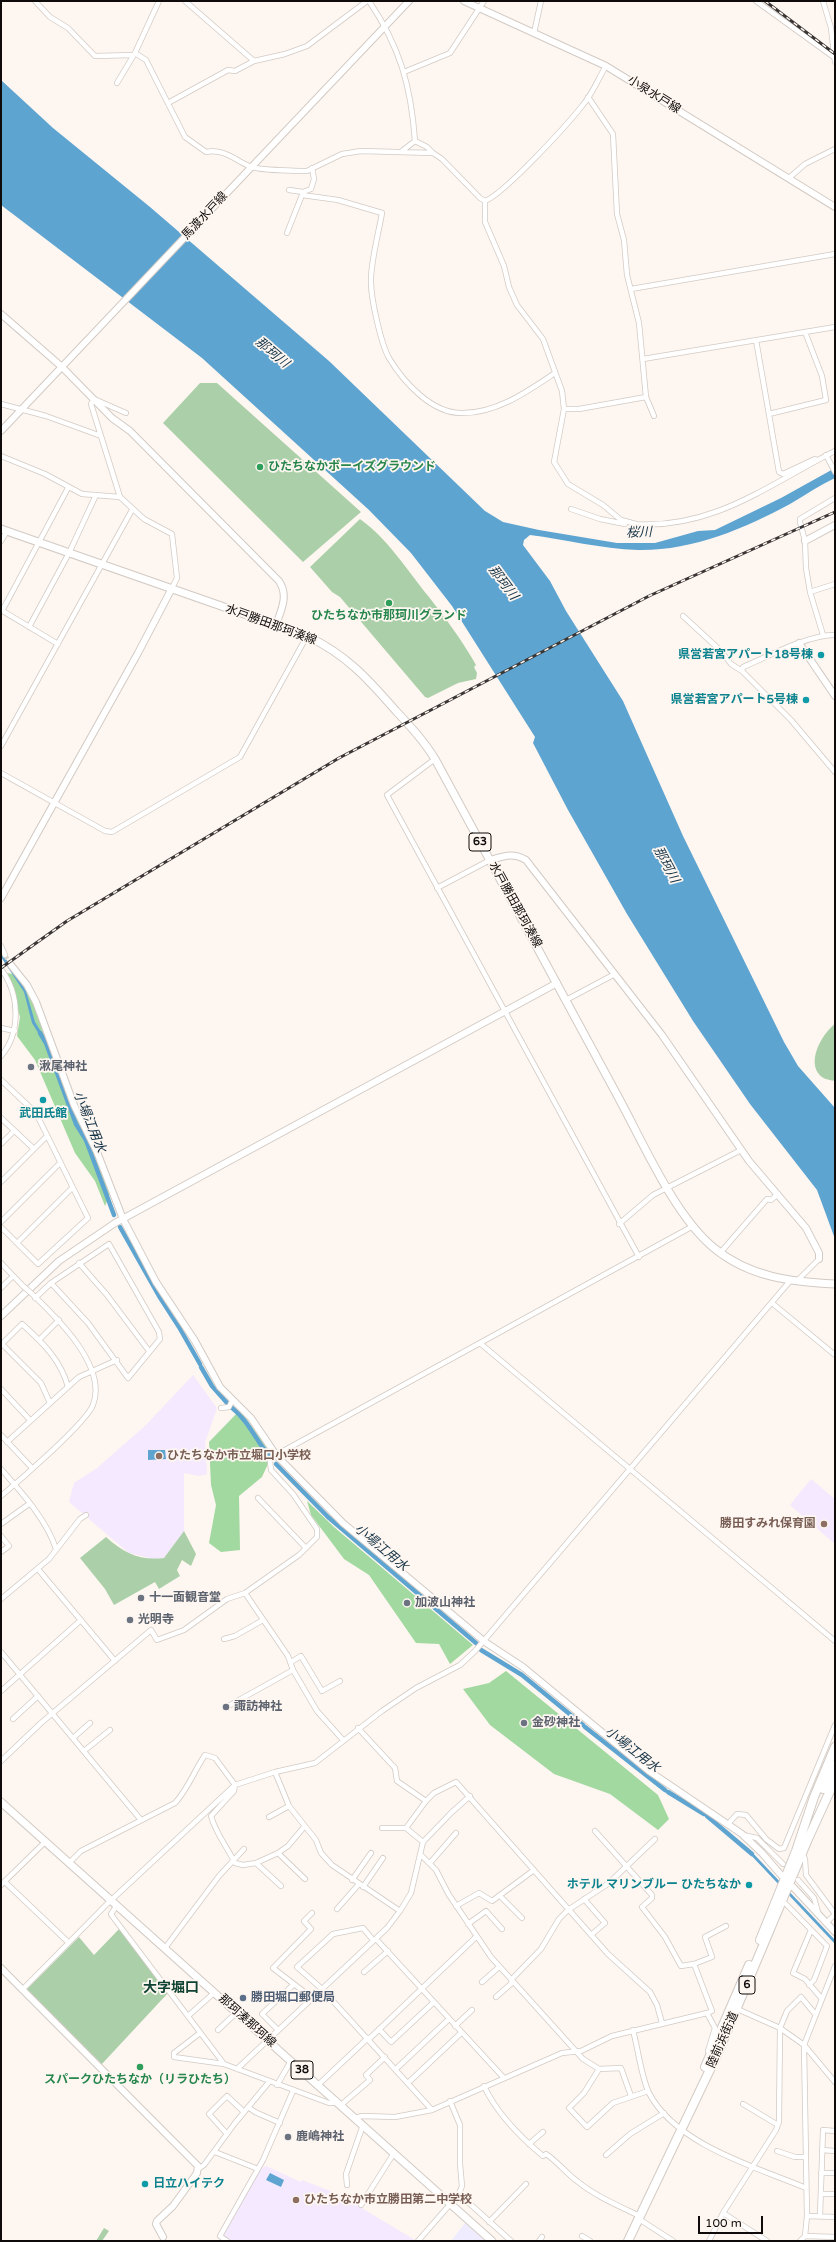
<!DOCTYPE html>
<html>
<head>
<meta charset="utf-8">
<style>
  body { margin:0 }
  #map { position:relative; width:836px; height:2242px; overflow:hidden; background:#fef6f0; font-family:"Varela Round",sans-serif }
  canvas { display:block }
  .frame { position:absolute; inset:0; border:2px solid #0e0b0a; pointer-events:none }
  .scale { position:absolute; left:698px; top:2216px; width:65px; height:18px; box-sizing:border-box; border:2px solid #0e0b0a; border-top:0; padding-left:5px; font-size:12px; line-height:14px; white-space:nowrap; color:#0e0b0a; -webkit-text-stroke:3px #fef6f0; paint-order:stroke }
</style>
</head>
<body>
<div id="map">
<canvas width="836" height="2242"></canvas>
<div class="frame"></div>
<div class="scale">100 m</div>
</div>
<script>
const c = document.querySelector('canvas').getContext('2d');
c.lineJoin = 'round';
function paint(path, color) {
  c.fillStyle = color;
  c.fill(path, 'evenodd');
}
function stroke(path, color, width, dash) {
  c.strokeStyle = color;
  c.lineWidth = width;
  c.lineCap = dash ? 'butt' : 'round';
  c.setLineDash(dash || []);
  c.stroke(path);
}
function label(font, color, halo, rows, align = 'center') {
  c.font = font + ' "Varela Round","Noto Sans JP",sans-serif';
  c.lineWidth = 3.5;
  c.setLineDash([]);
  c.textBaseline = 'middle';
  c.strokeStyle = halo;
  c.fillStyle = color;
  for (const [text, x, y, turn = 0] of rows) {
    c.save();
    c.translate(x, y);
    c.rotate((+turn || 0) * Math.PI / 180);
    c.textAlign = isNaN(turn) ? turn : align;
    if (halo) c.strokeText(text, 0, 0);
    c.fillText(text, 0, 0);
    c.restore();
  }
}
paint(new Path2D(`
  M465,2223L483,2239L481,2241H451Z`), '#eeecfe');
paint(new Path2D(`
  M193,1375L217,1408L205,1443L207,1474L199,1476L184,1473V1531L164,1558L154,1559L129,1553L69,1502L74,1483L97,1468L146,1425Z
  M811,1479L835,1499V1544L790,1505Z
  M266,2166L301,2182L302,2180L338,2194L415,2240L229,2241L224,2237L223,2233L260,2169Z`), '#f4e9fe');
paint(new Path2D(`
  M200,383H217L361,512L303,562L163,423Z
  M360,519C388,539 407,570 429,597C446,619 462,640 476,665L474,667L477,673L476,679L458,683L428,698L425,697L340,597L332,592L310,567Z
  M835,1024V1081C829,1080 822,1079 818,1073C808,1058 823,1033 835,1024Z
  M184,1531L196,1554L191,1566L182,1560L177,1570L180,1576L159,1589L155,1582L114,1605L105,1589L80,1558L106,1537C124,1553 140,1561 164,1558Z
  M120,1928L168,1993L101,2065L26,1990L79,1937L94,1955Z
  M104,2228L109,2231L102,2241H96Z`), '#abd0a9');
paint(new Path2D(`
  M7,973L18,975L29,992L110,1194L105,1206L95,1181L75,1153L35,1060L17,1036L20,1017Z
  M240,1410L272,1455L262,1477L239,1496L240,1550L221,1552L209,1543L216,1505L211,1485L209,1442Z
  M307,1501L334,1527L473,1645L450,1664L439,1644L416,1643L369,1575L344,1559L311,1515Z
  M506,1671L658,1795L669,1819L658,1830L610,1794L554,1774L490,1725L463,1689L489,1683Z`), '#a2d9a0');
paint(new Path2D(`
  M1,80L53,128L150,207L329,361L485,511L503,522L539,530L617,543H655L698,531L715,530L781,498L835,468V478C820,485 805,495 790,504C744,529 691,551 638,550C601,549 564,539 530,535L524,540L523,545L550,581L566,611L623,701L683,836L784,1042L798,1066L835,1108V1239L817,1190L750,1104L693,1021L627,914L568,810L533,743L535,737L452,606L411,553L369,510L202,358L1,205Z
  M1,951L26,991L35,1022L45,1038L42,1039L32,1023L24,992L1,957Z
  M148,1450H165L166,1459L148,1460Z
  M750,1850L835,1940V1944L748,1852Z
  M270,2173L284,2180L281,2187L266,2180Z`), '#5ea4d1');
stroke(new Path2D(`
  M40,1033L46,1043L76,1124L86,1140L114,1215
  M120,1227L159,1296L179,1327L200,1364
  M201,1367L212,1386L228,1404
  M230,1406C250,1422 254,1438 270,1457
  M276,1464L328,1517L476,1643
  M481,1650L522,1675L583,1725
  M585,1727L665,1790
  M668,1792L704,1814
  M707,1816L752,1854`), '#5ea4d1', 4.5);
stroke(new Path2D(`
  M5,955L11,965`), '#dad3ce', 4.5, [4.5, 2]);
const street = new Path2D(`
  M35,1L50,17L68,28L95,56L133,55
  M185,1L254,61
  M369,1C400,47 411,86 415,141
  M756,1L835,58
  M823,1L831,28L835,62
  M534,33L541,1
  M135,53L146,60L185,137L206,152C223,148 235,160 249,166C259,171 290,170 302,171H307L342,154L361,151L433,153L442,159L480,198L485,201C504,194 567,125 582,106C592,95 598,79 606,66
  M404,72L450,53L484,1
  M117,83L135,53L159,1
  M588,97L613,134L617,214L624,240L627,275L639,323L646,397L654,416
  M168,103L228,70L235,71L254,61L285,54L307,46L367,1
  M402,151L415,141L427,147L433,153
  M789,178L805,164L835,149
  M289,190L303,192L311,189L314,179L312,168
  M485,201V222L504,266L509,287L517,305L543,339L562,391L564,409L554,462L568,484L603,505L621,520L636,524
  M287,233L302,195L338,200L382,213C379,231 370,265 371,282C371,299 381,344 389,358C404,383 432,413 461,413C496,414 528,391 555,373
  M631,289L835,254
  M756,340L779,472L783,474L815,459
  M643,359L835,327
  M1,404L46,416L101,436
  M564,409H579L646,397
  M126,413L94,399L91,404L120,497L144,519L172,534L177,578L171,590
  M769,414L826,400L822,376L805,332
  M826,455L835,472
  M1,456L45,474L82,494L120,497
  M571,509L600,519L625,524
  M633,524C712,530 768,485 835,451
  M1,541L7,531
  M810,592L835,584
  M1,610L58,644
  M2,611L68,488
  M683,616L721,651L731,664L742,671
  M29,627L69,553L96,495
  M823,635L810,592L806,568L805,541L800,522V519L835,498
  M835,635C810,634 767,657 743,667L742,671L791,720L835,772
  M1,746L132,510
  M435,759L387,795L639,1257
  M1,773L105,831L112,832L240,757L307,636
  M437,888L490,860
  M1,946L5,955
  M1,969C20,994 21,1033 1,1056
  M566,1000L615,974
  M1,1028L15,1031
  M1,1080L36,1113L88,1218L38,1264L1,1227
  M1,1118L34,1149
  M1,1144L14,1131
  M1,1182L47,1136
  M1,1222L60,1163
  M619,1224L653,1195L741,1150
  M17,1243L72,1188
  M720,1253L767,1199L771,1200L778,1194
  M1,1263L23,1286
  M79,1263L107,1295L149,1351
  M797,1281L819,1259
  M1,1288L13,1276
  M35,1298L51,1283L109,1244L159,1332L160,1339L128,1378L88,1323L51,1283
  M772,1303L835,1355
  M39,1340L59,1320
  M2,1344L41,1383L50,1403
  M481,1344L835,1641
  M1,1345L22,1324C42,1342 61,1360 68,1387
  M1,1389L30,1420
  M221,1408L229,1407L232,1401
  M1,1435L32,1468
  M7,1442L79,1377L117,1360
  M1,1469C21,1492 47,1520 56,1549
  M1,1496C19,1481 86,1423 93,1405C108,1366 56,1317 31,1293
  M258,1498L306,1548
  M1,1524L29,1504
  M1,1536L9,1546L1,1552
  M38,1569L115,1661
  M245,1593L288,1656L293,1670L317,1711L343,1740
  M1,1599L49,1559L80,1519L86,1515
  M224,1639L235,1636L263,1620
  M1,1652L141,1820
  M291,1662L301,1656L322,1691L340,1681
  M1,1691L81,1620
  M230,1705L293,1670
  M13,1719L38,1696
  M358,1728L395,1768L397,1781L426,1801
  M73,1738L90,1723
  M84,1751L110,1730
  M1,1761L41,1723L151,1630L157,1640L184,1630L227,1599L245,1593L299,1555L317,1537V1529L293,1494L271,1470L270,1461L276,1455L693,1226
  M275,1772L289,1806L316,1840L321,1853L332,1865L400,1911
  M269,1817L289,1806
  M728,1824L737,1814L746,1815L766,1839L779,1849L784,1848L835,1725
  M382,1828H406L423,1842
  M406,1828L426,1801L434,1793L456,1782L608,1954L650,1992L657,2005L662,2023
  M595,1831L652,1895V1898L642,1907L665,1937L681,1966L694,1964L712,1957L705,1937L726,1926
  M743,1835L757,1838L783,1864
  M278,1853L305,1879
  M802,1853L805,1859L806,1875L835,1914L826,1923
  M420,1854L436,1870L449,1895L491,1957L583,2059L599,2069L621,2068L631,2096
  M69,1863L81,1851L175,1803C188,1789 194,1771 205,1755L215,1758L235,1785L234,1791L211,1816C216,1834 226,1845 235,1863L243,1865L256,1863L278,1853L288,1846L304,1827
  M256,1863L281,1886
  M430,1863L456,1833
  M352,1880L371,1853
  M798,1880L814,1898L818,1912
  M5,1882L68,1942
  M1,1885L45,1842
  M363,1887L383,1858
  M500,1896L522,1918
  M584,1899L605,1923L591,1935
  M782,1900L827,1946L814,1980L809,1985
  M117,1905L111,1914L113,1917L224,2064
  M456,1906L479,1893L492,1901L534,1870
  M337,1909L359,1884
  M312,1913L304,1921L311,1929L273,1968L312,1998
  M468,1924L486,1911L502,1929
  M811,1930L793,1973L805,1979L822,1999
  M376,1939L503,2077
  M373,1940L363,1928L333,1934L297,1967L322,1989L432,2110
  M165,1948L219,1876L244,1849
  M364,1972L388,1951
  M511,1980L541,1949L559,1919L568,1910L609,1883L655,1839
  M482,1982L499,1967
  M22,1990L107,1904L235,1785L275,1772L315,1763L382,1711L416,1688L460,1665L475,1651L790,1281
  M496,1997L513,1982
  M735,2008L780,2028L804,2045L835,2082
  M707,2013L715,2028L708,2051L712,2053
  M188,2016L215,1992
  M455,2026L472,2010
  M379,2029L391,2042L434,2002
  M218,2030L237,2012
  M278,2030L262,2014L293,1985
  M633,2030C638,2049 641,2076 649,2093C676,2145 756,2167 806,2188
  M200,2033L174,2053V2057L224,2064L329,2103H333L336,2100
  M369,2039L476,1937
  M397,2068L449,2019
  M237,2069L387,1928L400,1911L411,1893L423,1842L452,1812L470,1796
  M599,2069L584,2093L569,2108L587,2127L613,2103L648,2091
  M409,2082L461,2033
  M277,2085L291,2061
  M318,2085L368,2038
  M484,2086C497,2114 519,2136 543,2156L546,2154C558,2162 566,2173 577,2181C595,2196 619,2206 640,2216
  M743,2104L778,2125
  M341,2105L370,2080L366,2075L385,2057
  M248,2107L255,2112L280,2123
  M355,2118L362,2116L395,2117L432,2110L562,2053L581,2051L612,2036L707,2013L712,2011L694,1964
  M227,2134L209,2114L227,2096L244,2112
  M529,2144L543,2132
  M822,2150L835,2151
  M777,2151L795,2157H806
  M215,2152L258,2169
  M606,2155L630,2134L664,2113
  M198,2169L204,2165L235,2123L269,2082
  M821,2173H835
  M347,2185L346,2174L363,2125
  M459,2194L511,2241
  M821,2194H835
  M361,2205L394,2153
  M723,2213L767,2241
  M807,2216L835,2217
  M820,2216L823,2130L835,2131
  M639,2219L673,2241
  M489,2222L526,2184
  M582,2236L590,2241
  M805,2236L835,2237
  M227,2241L220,2236L263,2160L293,2091
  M418,2241L459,2194L462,2186L460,2164V2125L450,2101
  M539,2241L542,2237
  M709,2241L723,2213L776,2130L779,2122L780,2028L787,2011L801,1997L816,2015
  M800,2241L805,2236L807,2216L804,2045L835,1966`);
const secondary = new Path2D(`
  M464,1L606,66L835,207
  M1,314L62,367L112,418L130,431L279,581C289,596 281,610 276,625
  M1,431L409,1
  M805,541L835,525
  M799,643L835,696
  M490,860C504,856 513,852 526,860L662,1035L749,1161L806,1228L819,1253V1259
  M1,898L138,653L171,590
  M11,965L27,985L36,1002L74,1105L97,1152L123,1219L156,1282L195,1341L220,1387L251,1418L276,1455L343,1523L485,1642L523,1667L649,1771L742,1834L762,1853L781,1875
  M1,1316L59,1261L115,1223L557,983
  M793,1887L835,1932
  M1,1968L198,2166L197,2173L173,2206L157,2221L156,2224L163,2237`);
const primary = new Path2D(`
  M1,529L307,636C347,655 368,679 396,711C410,726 424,741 435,759C496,870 555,982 616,1093C642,1140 673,1214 714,1248C749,1277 791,1282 835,1284
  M1,1802L492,2241`);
const highway = new Path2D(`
  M823,1789L835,1765
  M760,1940L796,1851L814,1797L835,1747
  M705,2067L749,1965
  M628,2241L717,2055L808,1839L835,1780`);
stroke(street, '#d2cac4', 6);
stroke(secondary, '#d2cac4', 8);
stroke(primary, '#d2cac4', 9);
stroke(highway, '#d2cac4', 10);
stroke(street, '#fff', 4.5);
stroke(secondary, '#fff', 6);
stroke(primary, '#fff', 7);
stroke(highway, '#fff', 8);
const rail = new Path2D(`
  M765,1L835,54
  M1,968L67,921L339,758L649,596L835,512`);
stroke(rail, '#3a3635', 3);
stroke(rail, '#fef6f0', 1.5, [4.5]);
const streetBridge = new Path2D(`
  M23,1286L31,1293`);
stroke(streetBridge, '#d2cac4', 6, []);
stroke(streetBridge, '#fff', 4.5);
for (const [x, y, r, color] of [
  [260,467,4,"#2e9e5b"],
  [389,603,4,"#2e9e5b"],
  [821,655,4,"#0f9aa8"],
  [806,700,4,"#0f9aa8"],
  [31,1067,4,"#6b7280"],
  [43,1100,4,"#0f9aa8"],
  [159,1456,4,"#8d6e63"],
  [824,1524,4,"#8d6e63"],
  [141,1598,4,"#6b7280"],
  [407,1603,4,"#6b7280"],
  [130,1620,4,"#6b7280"],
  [226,1707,4,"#6b7280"],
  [524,1723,4,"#6b7280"],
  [749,1885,4,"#0f9aa8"],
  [243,1998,4,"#5c6f8a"],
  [140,2067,4,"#2e9e5b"],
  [288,2137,4,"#6b7280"],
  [145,2184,4,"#0f9aa8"],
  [296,2200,4,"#8d6e63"]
]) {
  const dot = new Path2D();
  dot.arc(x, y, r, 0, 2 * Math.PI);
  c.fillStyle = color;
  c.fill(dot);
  stroke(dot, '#fef6f0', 1.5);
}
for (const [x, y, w] of [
  [480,842,22],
  [747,1985,16],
  [302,2070,22]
]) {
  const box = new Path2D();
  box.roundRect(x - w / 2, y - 9, w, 18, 3);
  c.fillStyle = '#fef6f0';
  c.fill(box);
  stroke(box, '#0e0b0a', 1);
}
label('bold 11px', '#0e0b0a', null, [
  ["63",480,842],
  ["6",747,1985],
  ["38",302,2070]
]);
label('12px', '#0e0b0a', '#fef6f0', [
  ["小泉水戸線",654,95,32],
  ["馬渡水戸線",205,216,-47],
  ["水戸勝田那珂湊線",271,625,20],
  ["水戸勝田那珂湊線",515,905,61],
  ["那珂湊那珂線",247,2021,42],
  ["陸前浜街道",723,2040,-66]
]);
label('bold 12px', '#27864d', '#fef6f0', [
  ["ひたちなかボーイズグラウンド",268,467,"left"],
  ["ひたちなか市那珂川グランド",389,616],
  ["スパークひたちなか（リラひたち）",140,2080]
]);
label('bold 12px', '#0d838f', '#fef6f0', [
  ["県営若宮アパート18号棟",813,655],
  ["県営若宮アパート5号棟",798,700],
  ["武田氏館",43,1114,"center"],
  ["ホテル マリンブルー ひたちなか",741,1885],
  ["日立ハイテク",153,2184,"left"]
], 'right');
label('bold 12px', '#5b616d', '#fef6f0', [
  ["湫尾神社",39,1067],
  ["十一面観音堂",149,1598],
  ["加波山神社",415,1603],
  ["光明寺",138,1620],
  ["諏訪神社",234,1707],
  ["金砂神社",532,1723],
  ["鹿嶋神社",296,2137]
], 'left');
label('bold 12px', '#785e54', '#fef6f0', [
  ["ひたちなか市立堀口小学校",167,1456],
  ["勝田すみれ保育園",816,1524,"right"],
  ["ひたちなか市立勝田第二中学校",304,2200]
], 'left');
label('bold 12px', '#4e5e75', '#fef6f0', [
  ["勝田堀口郵便局",251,1998]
], 'left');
label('italic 13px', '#153347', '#fef6f0', [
  ["那珂川",272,353,40],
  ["桜川",639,533,-2],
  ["那珂川",503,583,53],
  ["那珂川",666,865,62],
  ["小場江用水",89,1122,68],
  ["小場江用水",381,1548,40],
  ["小場江用水",632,1750,38]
]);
label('bold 14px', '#0f4333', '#fef6f0', [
  ["大字堀口",171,1988]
]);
</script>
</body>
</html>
